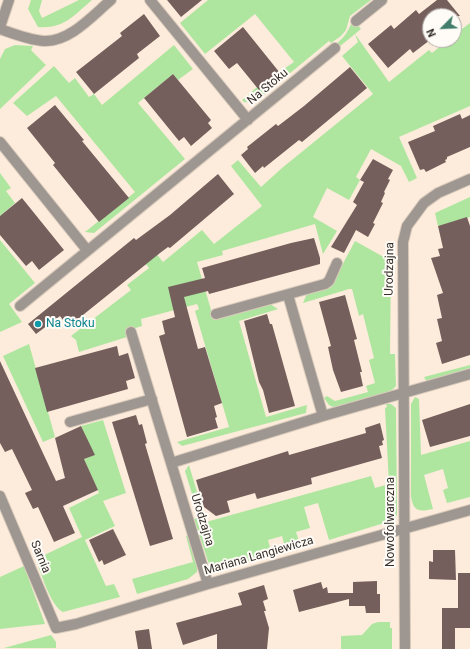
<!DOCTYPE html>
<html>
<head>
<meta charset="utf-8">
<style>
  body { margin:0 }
  #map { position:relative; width:470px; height:649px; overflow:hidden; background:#fdecdb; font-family:Roboto,sans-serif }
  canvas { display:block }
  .north { position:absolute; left:422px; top:8px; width:40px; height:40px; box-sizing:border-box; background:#fffcf8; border:1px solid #afaaa6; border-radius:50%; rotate:246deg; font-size:11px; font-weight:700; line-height:16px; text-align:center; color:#36302a }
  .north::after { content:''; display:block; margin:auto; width:14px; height:18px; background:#407e6b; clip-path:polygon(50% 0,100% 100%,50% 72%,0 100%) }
</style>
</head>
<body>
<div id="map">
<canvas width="470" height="649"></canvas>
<div class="north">N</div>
</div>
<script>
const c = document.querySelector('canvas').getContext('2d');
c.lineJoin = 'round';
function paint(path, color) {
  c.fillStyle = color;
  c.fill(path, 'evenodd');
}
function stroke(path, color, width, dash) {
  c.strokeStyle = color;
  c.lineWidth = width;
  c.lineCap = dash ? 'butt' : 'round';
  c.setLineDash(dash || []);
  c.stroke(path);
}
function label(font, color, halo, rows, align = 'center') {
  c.font = font + ' Roboto,sans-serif';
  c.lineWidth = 4;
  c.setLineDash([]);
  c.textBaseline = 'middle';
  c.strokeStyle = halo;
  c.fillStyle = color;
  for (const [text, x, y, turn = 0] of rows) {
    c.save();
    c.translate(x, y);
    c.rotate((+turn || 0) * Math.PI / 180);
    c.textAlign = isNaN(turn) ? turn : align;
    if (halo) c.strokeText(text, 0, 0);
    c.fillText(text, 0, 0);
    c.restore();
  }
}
paint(new Path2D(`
  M31,0H42L39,11L42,18L79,0H92C73,16 64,29 38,27L28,9Z
  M208,0H371L350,16L346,30L341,36L331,43L329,41L254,103L244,102L242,100L257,87L294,62L255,14L205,54L180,23Z
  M353,19L361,29L355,34L389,82L429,50L432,53L448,40H454V35L470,23V106L399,137L417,178L409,182L401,166L371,149L356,177L360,180L349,200L327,188L313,217L337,231L323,254L315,224L222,251L223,255L197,262L214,320L270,304L278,309L239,321L266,417L307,405L306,413L182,446L177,442L229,427L195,311L199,309L197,304L141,319L142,326L126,331L127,337L79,352L76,340L71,336L131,290L127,285L149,268L132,246L143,237L163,262L202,230L214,244L262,206L231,166L238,160L261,187L282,168L373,94L342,56L358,42L355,34L339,47L336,44C345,37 349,30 353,19Z
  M15,45L33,46L31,50L46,65L0,109V59L5,49Z
  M174,45L193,69L178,80L173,74L138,103L185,159L94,233L85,232L135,192L56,96L27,116L13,103L54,66L69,83L75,78L89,97L94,94L102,105Z
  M0,173L11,188L6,191L15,203L0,216Z
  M470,197V217L438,226L435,213Z
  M0,240L35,283L9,304L22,322L0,332Z
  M355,241L391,261L390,354H395L396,386L392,390L385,394L333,407L329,405L324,398L327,396L335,401L368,392L366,386L375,383L369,360L374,358L363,314L359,316L352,289H349L303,303L307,293L330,288Z
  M29,344L55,437L43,442L3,356Z
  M470,365V368L427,382L424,377Z
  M415,397L419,399L421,455L470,441V497L447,503L443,490L448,488L443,469L424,475L433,509C420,512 413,512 411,496V404Z
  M386,404H391L396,408L397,515L394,520L329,540L318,503L304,507L310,528L296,532L301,547L286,551L282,536L268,540L272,554L220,570L216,569L209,564L194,519L199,517L185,471L189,465L206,522L371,476L375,488L389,484L385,408L387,407Z
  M103,420L126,493L103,501L115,526L85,540L106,586L114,584L120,597L63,612C51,607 40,571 36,559L82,537L69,508L99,493L84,459L94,455L81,426Z
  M188,535L197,565V572L188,579L137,594L132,579L193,562L186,536Z
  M24,566L45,624L0,629V577Z
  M378,622H390V628H392V649H341V636L362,635L372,624Z
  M51,635L56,642V648H4Z`), '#aee69f');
paint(new Path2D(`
  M167,0H202L181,17Z
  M437,0H447L460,16H430V40L413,53L410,49L388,68L368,44L391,25L394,29L416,10L419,14Z
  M144,14L160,36L137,54L139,58L94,94L76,72L122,36L120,33Z
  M243,27L280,73L259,90L237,63L229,69L214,51Z
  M350,67L367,88L302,142L299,140L264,168L263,166L255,173L241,155L248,149L247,147L276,124L278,126L304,106Z
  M173,74L211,120L208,123L212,128L191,146L184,137L179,141L144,98Z
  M55,105L84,140L82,141L129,198L99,222L53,165L55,163L27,128Z
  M460,114L462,119L470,115V147L447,157V159L445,160L446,162L426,172L424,169L420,170L408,142L435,131L433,126Z
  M373,159L393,170L388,179L390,180L384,192L385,193L381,202L383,203L373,223L375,224L368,237L356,230L344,253L331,247L357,205L353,202L364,182L360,180Z
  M218,174L234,194L170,248L168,247L160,253L68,327L60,316L36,334L28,324L134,238L136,240L170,215Z
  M22,198L64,250L39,270L32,261L26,266L0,235V216Z
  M467,217L470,226V355L442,364L436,343L442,341L437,319L442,318L437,295L443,293L431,258L440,256L438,249L443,248L438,226Z
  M314,238L320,258V264L209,294L208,291L184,297L198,349L205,347L222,403L214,406L217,417L215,418L218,428L187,437L159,336L165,334L162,321L175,317L168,287L205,278L202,268L291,243Z
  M345,295L357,339L354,340L362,372H360L363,386L341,392L333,370L328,347L331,346L319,302Z
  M267,314L270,324H272L295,406L269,413L263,390L259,382L244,321Z
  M117,346L119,356L128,353L135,378L126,381L128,389L47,412L35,368Z
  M0,361L56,481L65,478L55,438L81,426L95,455L84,459L98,490L63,506L75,533L54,542L38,507L33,509L25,493L32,490L12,449L5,452L0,443Z
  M470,404V436L430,447L422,420Z
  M136,415L139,425L142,424L147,443L145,444L173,539L150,546L112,422Z
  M380,423L384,440L382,441L383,445L379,446L382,458L311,478L312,484L257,499L255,493L227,501L230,512L216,516L204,507L196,480L288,451L289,455L366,433L365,428Z
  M113,529L126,555L104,565L102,560L99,562L89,540Z
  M433,550H455L456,580L429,579V561L433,562Z
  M458,573H470V628H455V649H442V608H458Z
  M377,581V594H380V613H366L365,606H349V599L299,612L293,590L321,582L323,589L327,587L328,593H353V582Z
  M264,585L268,599L263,601L266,611H264L269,628L267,649H217V634L183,645L176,623L242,605L238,593Z
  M149,629L152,649H138L135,631Z`), '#755f5c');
const minor = new Path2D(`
  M150,0L248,120
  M356,21L382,0
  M0,27L9,0
  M0,29C14,34 29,40 44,41C70,42 93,15 111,0
  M0,142L87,250
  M288,295L323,416
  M20,306L335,48
  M216,314L325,284L329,281L337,263
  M131,332L208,584
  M70,422L152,399
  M171,463L323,416L470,374
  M0,496L56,628L76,624L208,584L470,510
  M405,649L403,242L407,226L424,203L438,193L470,179`);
stroke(minor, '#d9cabb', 12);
stroke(minor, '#9e9691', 10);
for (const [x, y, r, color] of [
  [38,324,4,"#0f9aa8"]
]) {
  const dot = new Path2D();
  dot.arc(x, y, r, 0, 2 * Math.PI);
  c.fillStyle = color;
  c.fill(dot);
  stroke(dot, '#fffcf8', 1.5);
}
label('12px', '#36302a', '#fffcf8', [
  ["Na Stoku",268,87,-40],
  ["Urodzajna",390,269,-89],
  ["Urodzajna",202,520,73],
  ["Nowofolwarczna",391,522,-90],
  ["Mariana Langiewicza",259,556,-16],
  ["Sarnia",40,557,67]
]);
label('12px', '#0d838f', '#fffcf8', [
  ["Na Stoku",46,324]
], 'left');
</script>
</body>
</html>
